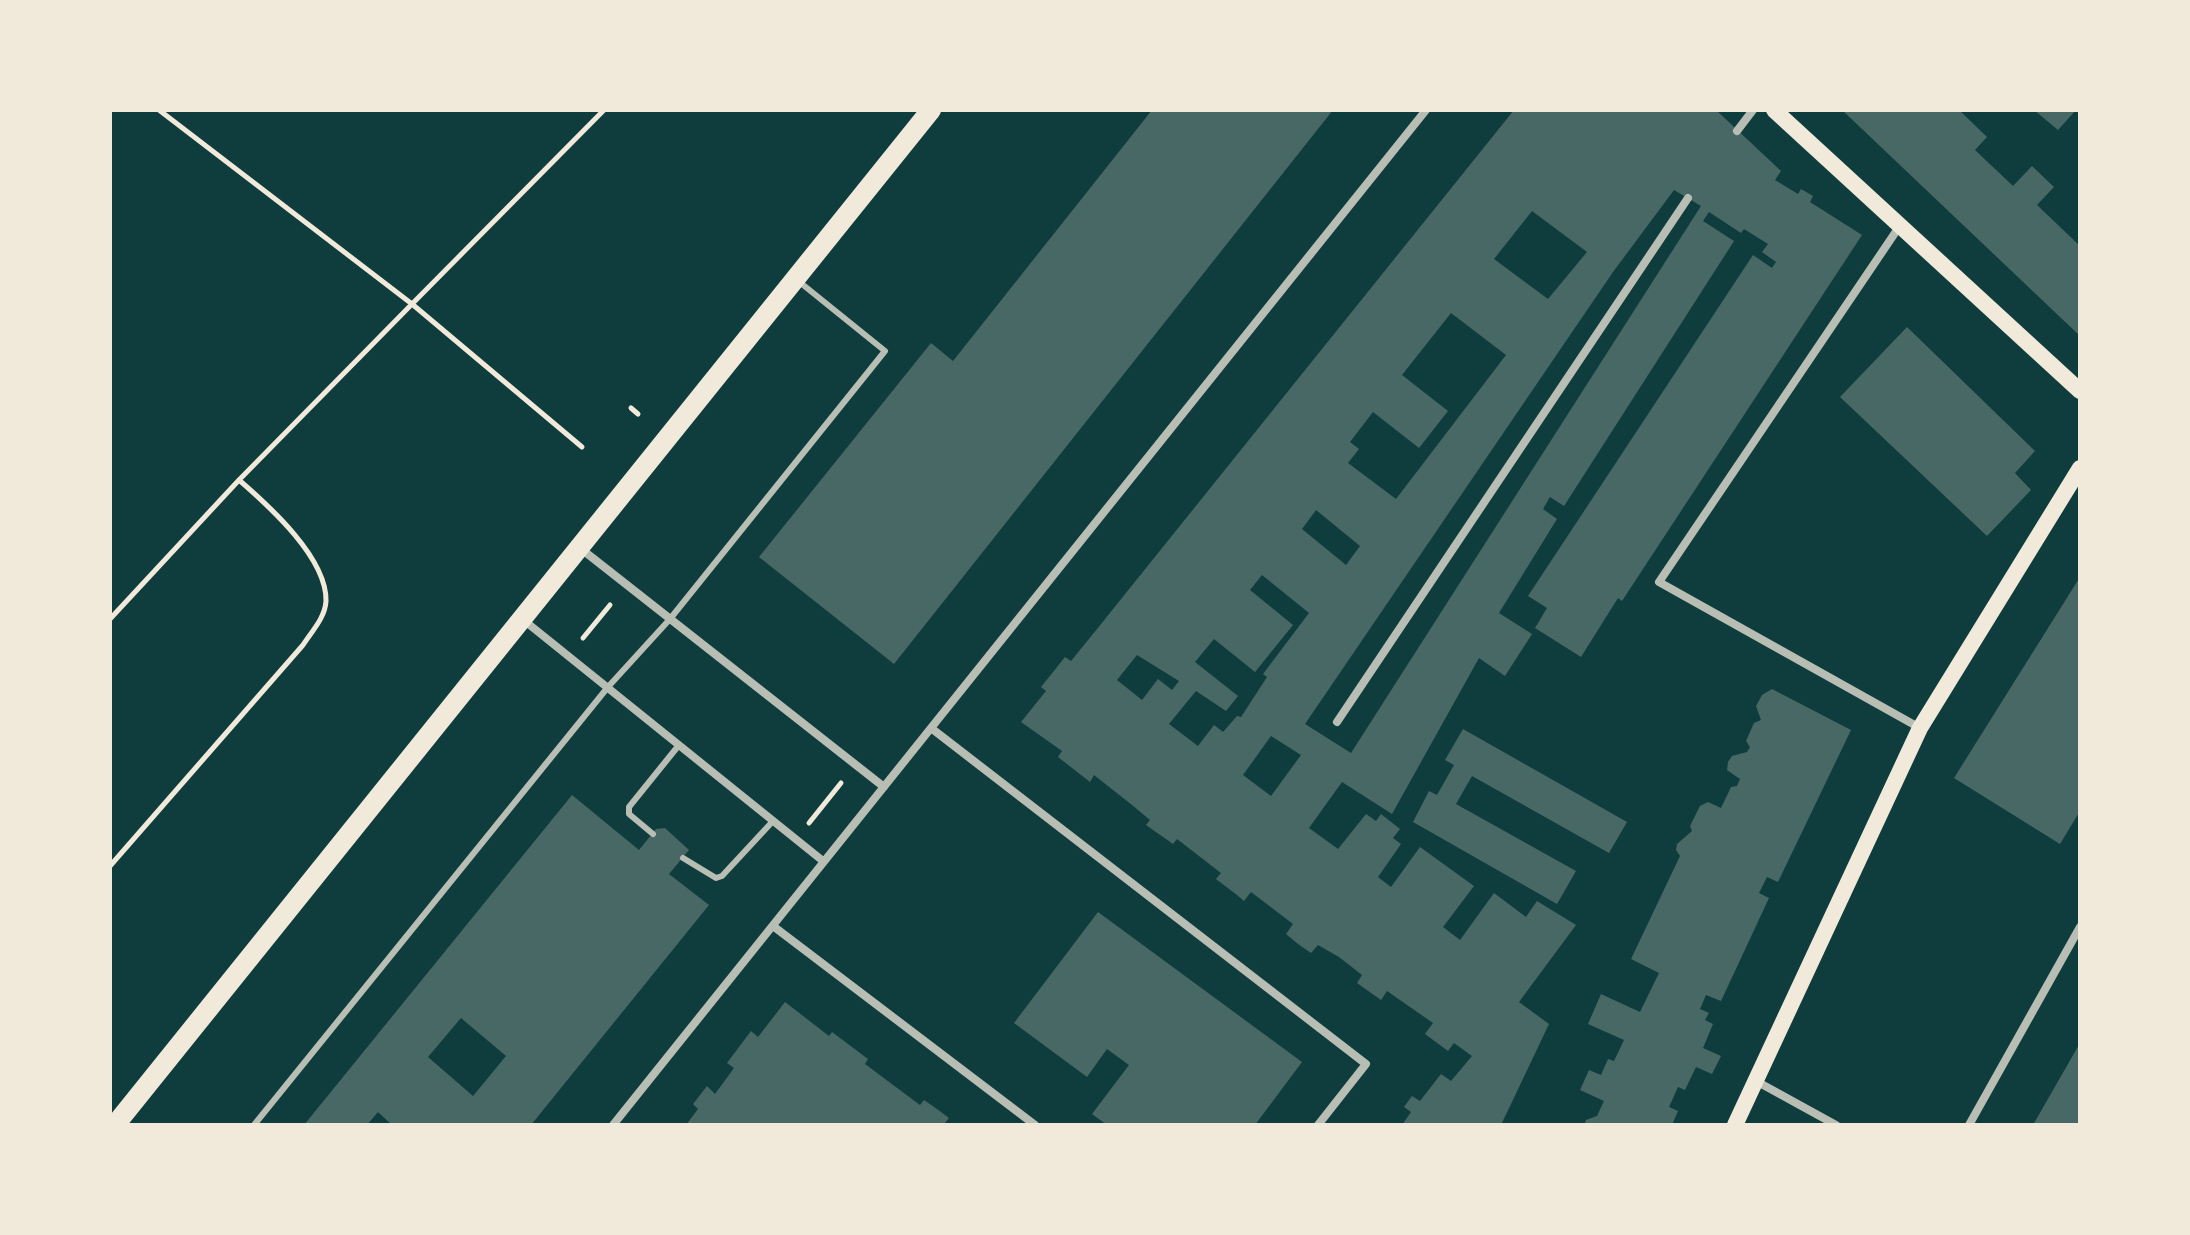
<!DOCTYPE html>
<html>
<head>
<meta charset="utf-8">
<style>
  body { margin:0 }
  #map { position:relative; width:2190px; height:1235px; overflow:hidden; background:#0f3d3e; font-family:"Roboto Condensed",sans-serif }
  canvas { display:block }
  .frame { position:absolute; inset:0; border:112px solid #f1e9da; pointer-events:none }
</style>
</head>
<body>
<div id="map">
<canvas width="2190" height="1235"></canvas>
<div class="frame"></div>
</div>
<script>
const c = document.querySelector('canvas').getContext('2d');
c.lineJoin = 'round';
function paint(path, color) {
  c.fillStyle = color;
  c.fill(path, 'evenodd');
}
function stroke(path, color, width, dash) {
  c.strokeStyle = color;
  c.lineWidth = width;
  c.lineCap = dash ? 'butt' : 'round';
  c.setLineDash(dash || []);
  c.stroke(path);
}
paint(new Path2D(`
  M1152,110H1333L894,664L759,557L931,343L953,361Z
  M1514,110H1716L1781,171L1775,180L1798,194L1801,189L1813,196L1810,202L1862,235L1622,601L1618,598L1581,657L1535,628L1547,608L1528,596L1753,255L1772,268L1776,262L1762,252L1768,244L1744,229L1741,233L1709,212L1703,221L1734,241L1564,506L1550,497L1543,509L1557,519L1499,613L1532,634L1505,676L1479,658L1392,814L1342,782L1309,828L1338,849L1366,814L1376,821L1381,814L1400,829L1393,838L1401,844L1378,877L1391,887L1420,847L1474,886L1443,927L1460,940L1494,893L1526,917L1537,901L1576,925L1519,1002L1549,1024L1501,1125H1402L1411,1112L1404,1107L1412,1096L1420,1101L1441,1074L1451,1081L1472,1056L1454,1043L1448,1051L1425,1034L1433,1023L1387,991L1381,1000L1357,983L1362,975L1339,957L1318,945L1311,953L1298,944L1286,934L1293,924L1251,892L1244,901L1237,895L1216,879L1221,873L1177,839L1173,844L1146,825L1150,820L1132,805L1094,775L1090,782L1058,757L1062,751L1021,722L1046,691L1041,687L1065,657L1071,661L1097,629ZM1674,190L1701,206L1351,753L1305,724L1613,272ZM1532,211L1587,252L1548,299L1494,259ZM1451,313L1506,355L1396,499L1348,463L1359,449L1350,442L1373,412L1419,448L1448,411L1402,375ZM1316,510L1360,546L1346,565L1302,529ZM1262,575L1309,613L1263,674L1267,677L1241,717L1237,716L1223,732L1214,725L1198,746L1169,724L1196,691L1226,711L1238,696L1195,662L1214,639L1255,672L1293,625L1250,590ZM1137,655L1179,681L1172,690L1158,679L1142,700L1117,680ZM1271,736L1301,755L1271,796L1243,775Z
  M1842,110H1959L1987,137L1975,150L2013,186L2032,166L2054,187L2037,205L2080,246V336Z
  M2034,110H2076L2058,130Z
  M1907,327L2035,451L2015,473L2031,490L1987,536L1840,397Z
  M2080,577V811L2060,844L1954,778Z
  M1772,689L1851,730L1778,882L1767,877L1759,893L1769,898L1721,1001L1706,995L1700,1009L1709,1013L1705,1020L1713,1024L1703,1048L1721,1056L1712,1074L1696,1067L1685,1090L1678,1087L1669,1107L1678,1111L1672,1125H1584L1586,1120L1597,1116L1604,1101L1580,1090L1589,1070L1601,1075L1608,1059L1614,1061L1624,1040L1588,1024L1601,994L1640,1012L1659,973L1631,959L1680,856L1676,850L1677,844L1692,831L1690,826L1700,806L1708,802L1721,808L1731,787L1737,786L1740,779L1727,770L1728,762L1732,756L1747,752L1750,747L1746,741L1754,723L1761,720L1756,706L1762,695Z
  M1463,729L1627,822L1609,853L1472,776L1456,804L1576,871L1557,904L1413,822L1429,791L1437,795L1454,765L1445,760Z
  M572,795L639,850L656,829L665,828L689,850L669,874L709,905L531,1125H392L378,1112L367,1125H304ZM461,1018L506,1056L473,1096L428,1057Z
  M1098,912L1302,1062L1255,1125H1107L1092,1114L1129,1065L1107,1049L1087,1077L1014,1023Z
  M785,1002L829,1036L832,1032L868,1059L865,1064L920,1105L924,1100L937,1109L949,1118L945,1123L947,1125H686L698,1109L693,1104L707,1086L715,1094L734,1068L727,1063L751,1031L758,1037Z
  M2080,1043V1125H2033Z`), '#486865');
stroke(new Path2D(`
  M159,110L412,304L604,110
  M631,408L638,414
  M110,619L239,480L412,304L582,447
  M583,638L610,605
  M809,823L841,783
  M110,866L303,645C312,631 325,618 326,601C327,558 269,506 239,480`), '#f1e9da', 5);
stroke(new Path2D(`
  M653,834L629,814V807L679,745
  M683,858L716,878L722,876L773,821
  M254,1125L608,687L670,619L885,351L797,280`), '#b8beb3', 6);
stroke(new Path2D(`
  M1737,131L1753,110
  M1899,227L1659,582L1920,728
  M580,548L884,787
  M521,618L823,861
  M1337,722L1688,198
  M931,728L1366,1064L1318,1125
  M773,926L1035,1125
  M1756,1081L1836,1125
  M613,1125L1426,110
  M1969,1125L2080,927`), '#b8beb3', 8);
stroke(new Path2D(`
  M1774,110L2080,391
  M1735,1125L1920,728L2080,468`), '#f1e9da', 16);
stroke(new Path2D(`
  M115,1125L931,110`), '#f1e9da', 20);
</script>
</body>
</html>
